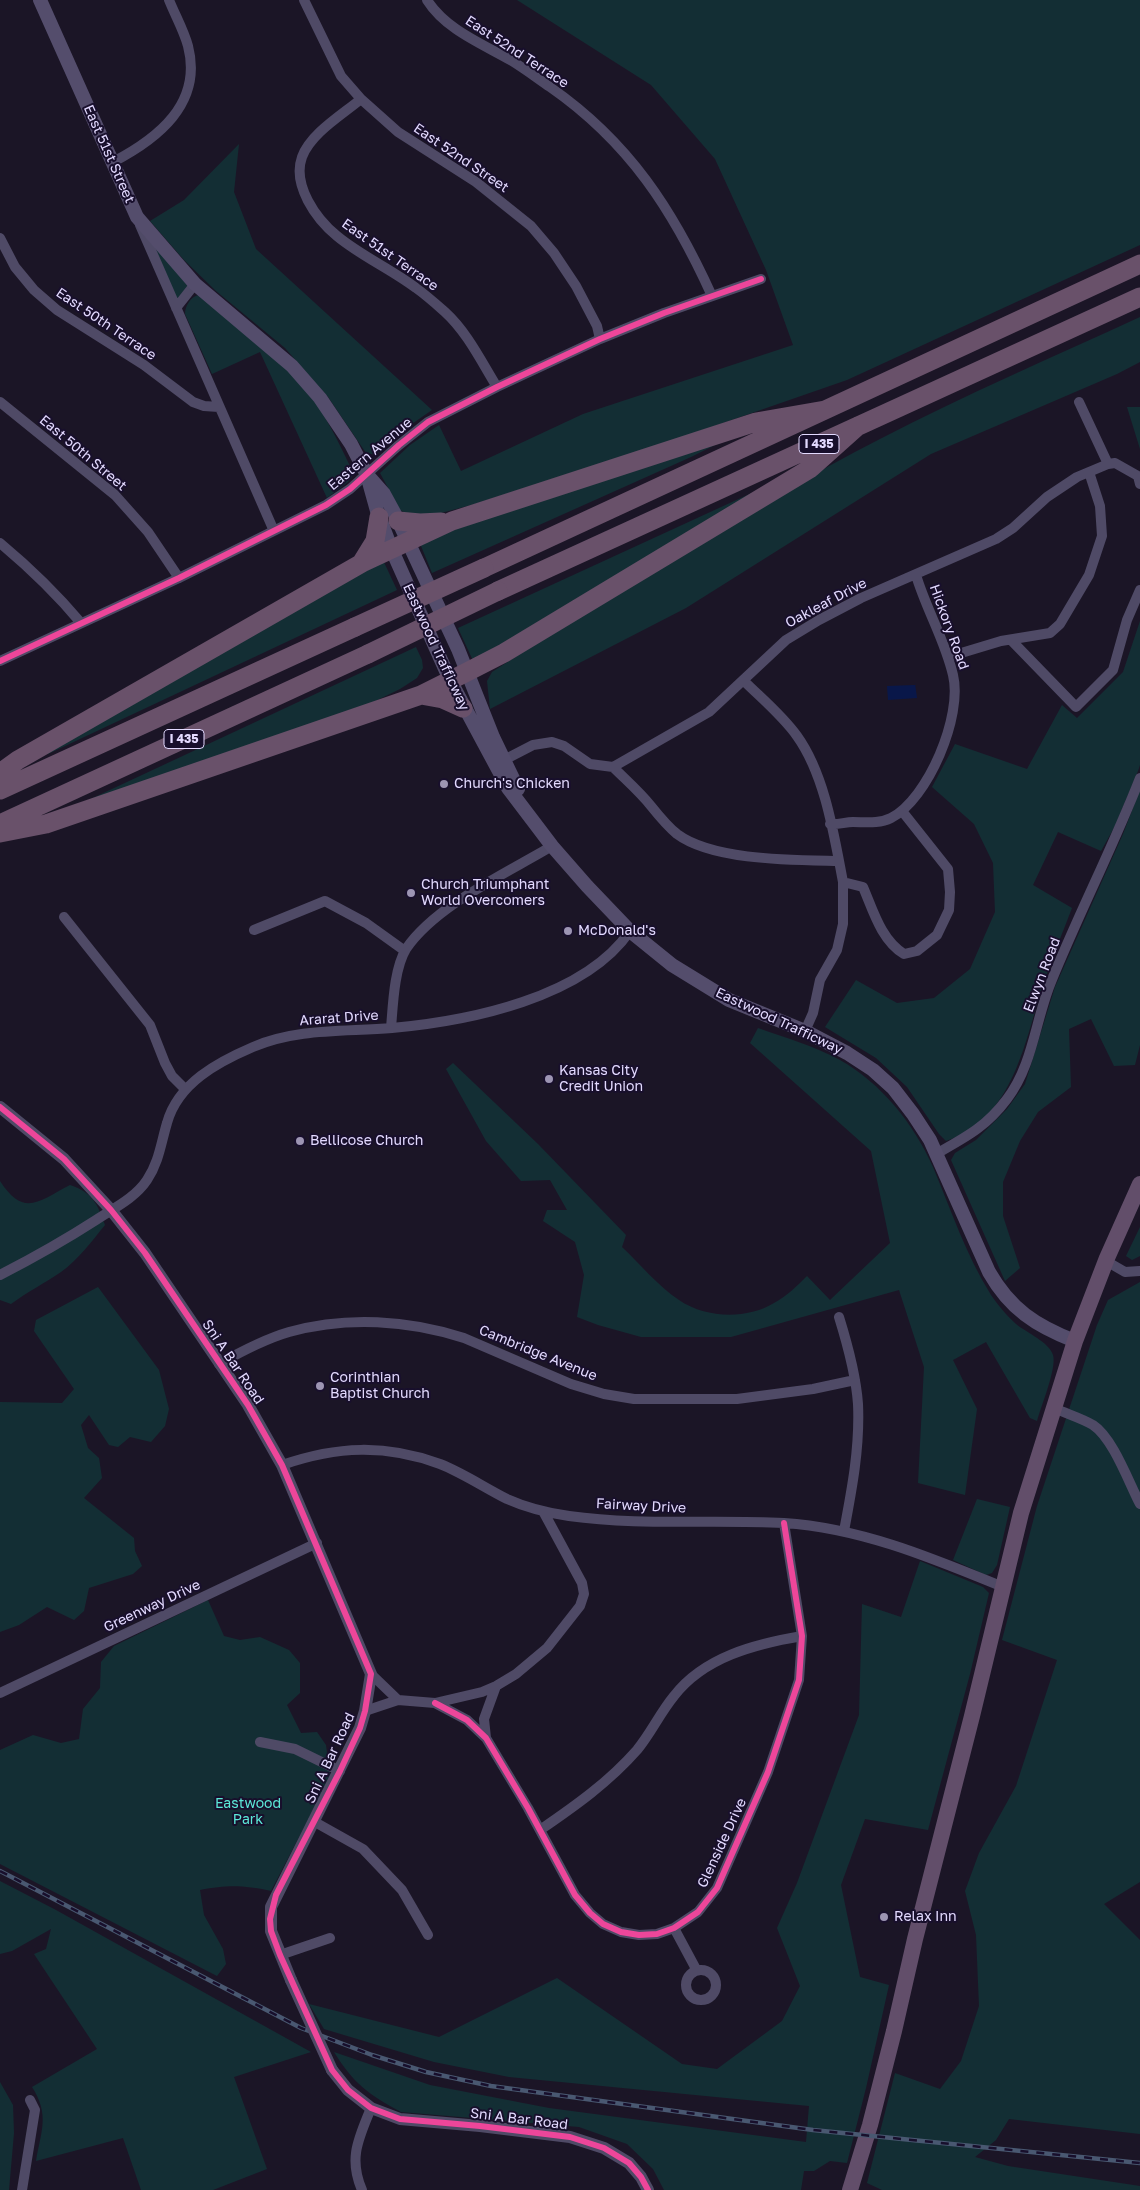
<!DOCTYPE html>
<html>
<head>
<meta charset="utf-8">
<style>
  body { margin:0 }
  canvas { display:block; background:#1b1526 }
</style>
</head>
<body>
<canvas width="1140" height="2190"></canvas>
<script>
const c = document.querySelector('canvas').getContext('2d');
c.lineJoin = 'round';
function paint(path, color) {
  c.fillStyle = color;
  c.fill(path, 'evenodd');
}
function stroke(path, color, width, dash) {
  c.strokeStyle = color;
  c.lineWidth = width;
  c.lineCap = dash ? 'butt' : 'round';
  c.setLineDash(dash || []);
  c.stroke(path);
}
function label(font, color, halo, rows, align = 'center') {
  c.font = font + ' "Golos Text",sans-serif';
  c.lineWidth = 4;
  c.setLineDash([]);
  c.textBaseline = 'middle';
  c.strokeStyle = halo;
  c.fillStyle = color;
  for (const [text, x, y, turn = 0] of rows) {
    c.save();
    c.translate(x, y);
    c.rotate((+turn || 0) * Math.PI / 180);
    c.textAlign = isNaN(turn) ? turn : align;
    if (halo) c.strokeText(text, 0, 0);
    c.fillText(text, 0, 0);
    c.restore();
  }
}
paint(new Path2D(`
  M517,0H1140V245L847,380L677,439L475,504L441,513L411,516L400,510L380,473L410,445L439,425L461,471L583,414L793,345L766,270L715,159L651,85Z
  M239,144L234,192L256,249L432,410L393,437L376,455L366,453L328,397L285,348L216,291L184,260L150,221L184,200Z
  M153,244L188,286L178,298L176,299Z
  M199,295C228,318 259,340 286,366C316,394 334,433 352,470V477L348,482L327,498L260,352L212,374L185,314C185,306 191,296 199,295Z
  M1140,317V362L1117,374L931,454L686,608L490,709L487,681L492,672C618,590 746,508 880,439C965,395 1053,357 1140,317Z
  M1127,407H1140V449Z
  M735,435L691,457L432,573L419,541Z
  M769,485L475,665L458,628Z
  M382,558L397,590L48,754L47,751Z
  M1140,621V765L1138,771L1115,826L1101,851L1058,832L1033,885L1072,908C1063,932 1053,955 1045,979C1025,1038 1015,1119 946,1141L939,1134L907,1087L876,1058L825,1027L856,980L897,1003L934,998L970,969L995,912L993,863L974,824L932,787L955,744L1027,769L1062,705L1077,718L1123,672Z
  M416,647L422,660L423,668L417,678L400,689L355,711L82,803Z
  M1140,790V1045L1135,1065L1114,1066L1091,1019L1069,1029L1071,1087L1038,1112L1020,1141L1003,1182V1216L1020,1268L1005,1281L951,1160L955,1153L976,1140L1007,1109L1025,1084L1055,987L1123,834Z
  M758,1028C786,1038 814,1046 840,1060C881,1083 914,1124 933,1167C951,1210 966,1255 991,1295C998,1305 1007,1316 1016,1324C1027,1333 1049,1342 1053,1355C1057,1368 1041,1406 1037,1421L1030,1418L986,1342L953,1360L977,1409L965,1495L918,1483L924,1367L899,1290L731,1337H641L598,1325L577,1317L584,1275L575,1242L543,1221L547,1210H567L550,1180L521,1181L486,1141L446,1069L453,1063L538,1144L626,1235L622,1247C640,1264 658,1286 679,1300C705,1318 746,1320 774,1303C787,1296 797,1286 807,1276L830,1300L890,1243L871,1151L750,1043Z
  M0,1181C24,1218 39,1201 70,1185C93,1193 97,1203 105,1225C92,1241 78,1260 61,1272C45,1283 27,1292 11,1304L0,1300Z
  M1140,1227V1256L1132,1260L1126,1256Z
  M1140,1282V1882L1104,1904L1140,1940V2134L1009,2119L996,2140L975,2157L1008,2166L1140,2186V2190H882L867,2183L895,2073L940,2089L961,2061L979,2006L976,1935L965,1891L979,1853L1016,1786L1057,1660L1002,1640L1037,1506L1097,1325L1108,1300Z
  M98,1287L159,1370L169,1409L165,1426L151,1442L130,1437L118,1447L109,1445L89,1415L81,1425L88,1448L99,1458L102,1478L84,1498L134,1538L135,1551L142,1566L133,1574L89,1588L84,1611L74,1620L47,1607L19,1625L0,1632V1402L62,1403L74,1389L34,1331L36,1320Z
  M977,1499L1010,1507L997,1565L992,1573L986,1575L953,1560Z
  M920,1561L983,1587L989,1593L970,1674L928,1830L865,1819L841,1885L860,1977L889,1985L866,2088L847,2163L830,2161L814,2171H804L801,2190H664L653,2169L627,2144L579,2127L401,2112C369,2095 353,2083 334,2052L430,2085L549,2108L806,2142L809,2106L509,2077L434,2062L324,2029L309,2004L439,2037L557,1978L682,2064L717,2069L782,2021L800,1986L777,1928L797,1883L859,1715L862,1604L901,1617Z
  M208,1600L224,1636L240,1640L260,1637L289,1650L300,1663V1693L287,1705L301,1733L317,1732L326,1745L330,1777L271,1891C243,1885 227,1885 200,1890L204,1915L223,1949L226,1964L217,1976L0,1864V1750L33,1735L61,1743L79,1739L83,1709L100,1688L101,1662L114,1646Z
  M0,1881L56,1910L311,2052L234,2077L267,2169L213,2190H141L123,2138L36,2161C41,2131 50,2115 32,2087L97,2049L34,1954L46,1949L51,1929L12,1951L0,1954Z
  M0,2082L13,2105L14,2133L9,2190H0Z`), '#132e34');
paint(new Path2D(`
  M915,683L917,698L888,700L887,686L915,685Z`), '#091749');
stroke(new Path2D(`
  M304,0L341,76L361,99L398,132L476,182L531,226L554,253L576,286L597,326L600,339
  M427,0C446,30 483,44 512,61C525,69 537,78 550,87C629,142 673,210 712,296
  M361,99C342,115 311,133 302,157C292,185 316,219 337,236C361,256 391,269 416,288C426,295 436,304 445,312C467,332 481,361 497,387
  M113,162C157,139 203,104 188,46C184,31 175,15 169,0
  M140,225L274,531
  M0,238L15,267L34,290L57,310L144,365L193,402L204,406L219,407
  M176,308L195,284
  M0,402L115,495L148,532L179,578
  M1079,402L1108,464
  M0,543C30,568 56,593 81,623
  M1011,640L1076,707L1113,670L1127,620L1140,590
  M948,657L1001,641L1050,633L1060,624L1089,575L1102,536L1100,506L1089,472
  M0,661L179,578L326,505L350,489L399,445L428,422L497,387L600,339L664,313L761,279
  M743,680C761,698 782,715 797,736C825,775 834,835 843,882L863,887C873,910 881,940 904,954L917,951L937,935L949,910L950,892L948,869L902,811
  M504,760L533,745L552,742L564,746L590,764L613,767L709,712L786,640L819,620L861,598L996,539L1013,528L1047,497L1077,477L1108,464L1115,463L1138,476L1140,484
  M613,767C626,780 640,792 651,806C659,816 667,826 677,834C713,861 795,860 839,861
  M830,824C838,825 845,822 853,822C865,822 879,824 891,818C928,799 963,716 953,675C945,640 926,609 916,575
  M64,917L150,1025L165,1063L172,1076L185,1089
  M254,930L325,901L366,923L405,951
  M391,1028C393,1005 394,969 406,949C436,905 507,873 552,846
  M805,1031L813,1013L820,980L837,950L843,924V882
  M936,1154C966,1137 986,1127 1007,1099C1033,1065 1035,1021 1051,982C1079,913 1113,847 1140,778
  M1106,1261L1125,1272L1140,1271
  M0,1275C33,1258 65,1240 96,1220C114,1208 135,1198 147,1180C159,1162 161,1143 167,1123C178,1083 218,1062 253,1047C297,1028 345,1032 392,1028C469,1021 584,998 630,931
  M839,1317C848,1346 856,1375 858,1404C860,1447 852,1489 844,1531
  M219,1364C242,1351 265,1339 289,1332C347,1316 408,1320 464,1338L571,1384L604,1394L634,1399H737L813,1389L855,1380
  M1054,1408C1067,1414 1081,1418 1093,1425C1113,1438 1129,1483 1140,1504
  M282,1465C337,1446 385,1444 440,1464C463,1473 485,1488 507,1499C527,1508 548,1513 569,1516C640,1526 712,1519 784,1523C861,1528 932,1558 1003,1587
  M371,1674L398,1700L435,1703L482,1692L496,1686L516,1674L547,1648L580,1606L584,1594L582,1583L543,1511
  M0,1693L317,1543
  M435,1703L467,1720L486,1738L528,1808L575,1895L590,1913L603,1924L621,1932L639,1935L657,1934L674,1928L698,1912L717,1888L768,1772L799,1680L802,1636L784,1523
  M365,1711L398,1700
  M486,1738L484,1719L496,1686
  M260,1742L295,1749L340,1771
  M313,1821L363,1849L402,1890L428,1935
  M540,1830C575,1806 609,1782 637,1750C651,1733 660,1713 674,1696C704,1657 755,1644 802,1636
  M674,1928L696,1969
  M280,1955L330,1938
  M686 1985a15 15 0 1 1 30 0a15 15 0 1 1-30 0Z
  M22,2190L35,2110L30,2100
  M362,2190C348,2158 359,2138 371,2108`), '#4f4a66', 10);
stroke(new Path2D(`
  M0,1107L64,1159L111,1210L145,1253L248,1405L282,1465L371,1674L365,1711L360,1728L271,1907V1931L291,1980
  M332,2070L348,2090L371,2108L400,2119L480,2126L570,2137L604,2148L629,2163L641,2177L648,2190`), '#4f4a66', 12);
stroke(new Path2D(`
  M40,0L137,217L195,284L292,366L320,398L351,444L367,475L377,511L391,548L450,680L508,788L552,846L587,886L630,931L672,965L729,1000L805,1031L847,1053L873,1070L893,1088L913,1114L930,1140L989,1272C1010,1309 1036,1326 1075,1341
  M369,477L384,494L396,516L458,649L493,737L518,789`), '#544d6c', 14);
stroke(new Path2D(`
  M850,2190L870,2125L894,2031L915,1939L972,1716L1021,1513L1075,1341L1107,1258L1140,1184`), '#624e6a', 16);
stroke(new Path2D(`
  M398,521L420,523L441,522
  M362,562L375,541L379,517
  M484,568L1140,264
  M498,591L1140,297
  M421,695L443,699L463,708
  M0,773L18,760L362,563L452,521L756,422L825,410
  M0,790L355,627
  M0,824L368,654
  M0,833L46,824L421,695L467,672L504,653L811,468L858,426`), '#69516a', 19);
const rail = new Path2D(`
  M0,1871L301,2028L372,2055L426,2072L491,2086L813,2130L1140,2163`);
stroke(rail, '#495871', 4.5);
stroke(rail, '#180f2c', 2.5, [8]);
stroke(new Path2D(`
  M291,1980L332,2070`), '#4f4a66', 12);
stroke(new Path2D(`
  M355,627L484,568
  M368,654L498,591`), '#69516a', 19);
stroke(new Path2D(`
  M0,661L179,578L326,505L350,489L399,445L428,422L497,387L600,339L664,313L761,279
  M0,1107L64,1159L111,1210L145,1253L248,1405L282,1465L371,1674L365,1711L360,1728L340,1771L276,1895L270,1919L271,1931L280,1955L332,2070L348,2090L371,2108L400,2119L480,2126L570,2137L604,2148L629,2163L641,2177L648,2190
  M435,1703L467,1720L486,1738L528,1808L575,1895L590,1913L603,1924L621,1932L639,1935L657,1934L674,1928L698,1912L717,1888L768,1772L799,1680L802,1636L784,1523`), '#ed469a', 6);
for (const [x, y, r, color] of [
  [444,784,5,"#9d95b3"],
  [411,893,5,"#9d95b3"],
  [568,931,5,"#9d95b3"],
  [549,1079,5,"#9d95b3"],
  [300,1141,5,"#9d95b3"],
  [320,1386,5,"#9d95b3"],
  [884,1917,5,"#9d95b3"]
]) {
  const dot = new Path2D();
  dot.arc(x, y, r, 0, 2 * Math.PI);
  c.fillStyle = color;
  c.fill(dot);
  stroke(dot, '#180f2c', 2);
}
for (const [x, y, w] of [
  [819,444,40],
  [184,739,40]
]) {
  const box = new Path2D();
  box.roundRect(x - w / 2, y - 9.5, w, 19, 4);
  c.fillStyle = '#180f2c';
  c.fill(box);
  stroke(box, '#e3daff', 1);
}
label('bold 12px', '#e3daff', null, [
  ["I 435",819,444],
  ["I 435",184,739]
]);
label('14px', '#e3daff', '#180f2c', [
  ["East 52nd Terrace",517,52,33],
  ["East 51st Street",109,154,66],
  ["East 52nd Street",461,158,34],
  ["East 51st Terrace",390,255,35],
  ["East 50th Terrace",106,324,34],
  ["East 50th Street",83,453,40],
  ["Eastern Avenue",370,454,-40],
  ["Oakleaf Drive",826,603,-28],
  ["Hickory Road",949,627,70],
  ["Eastwood Trafficway",436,647,65],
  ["Elwyn Road",1042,975,-69],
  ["Ararat Drive",339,1018,-4],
  ["Eastwood Trafficway",779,1021,25],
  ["Cambridge Avenue",538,1353,22],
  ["Sni A Bar Road",233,1362,56],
  ["Fairway Drive",641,1506,3],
  ["Greenway Drive",152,1606,-25],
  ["Sni A Bar Road",330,1758,-65],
  ["Glenside Drive",722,1843,-65],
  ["Sni A Bar Road",519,2119,7]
]);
label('14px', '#e3daff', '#180f2c', [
  ["Church's Chicken",454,784],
  ["Church Triumphant",421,885],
  ["World Overcomers",421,901],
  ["McDonald's",578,931],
  ["Kansas City",559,1071],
  ["Credit Union",559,1087],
  ["Bellicose Church",310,1141],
  ["Corinthian",330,1378],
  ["Baptist Church",330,1394],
  ["Relax Inn",894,1917]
], 'left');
label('14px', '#5ce8d8', '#180f2c', [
  ["Eastwood",248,1804],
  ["Park",248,1820]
]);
</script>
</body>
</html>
